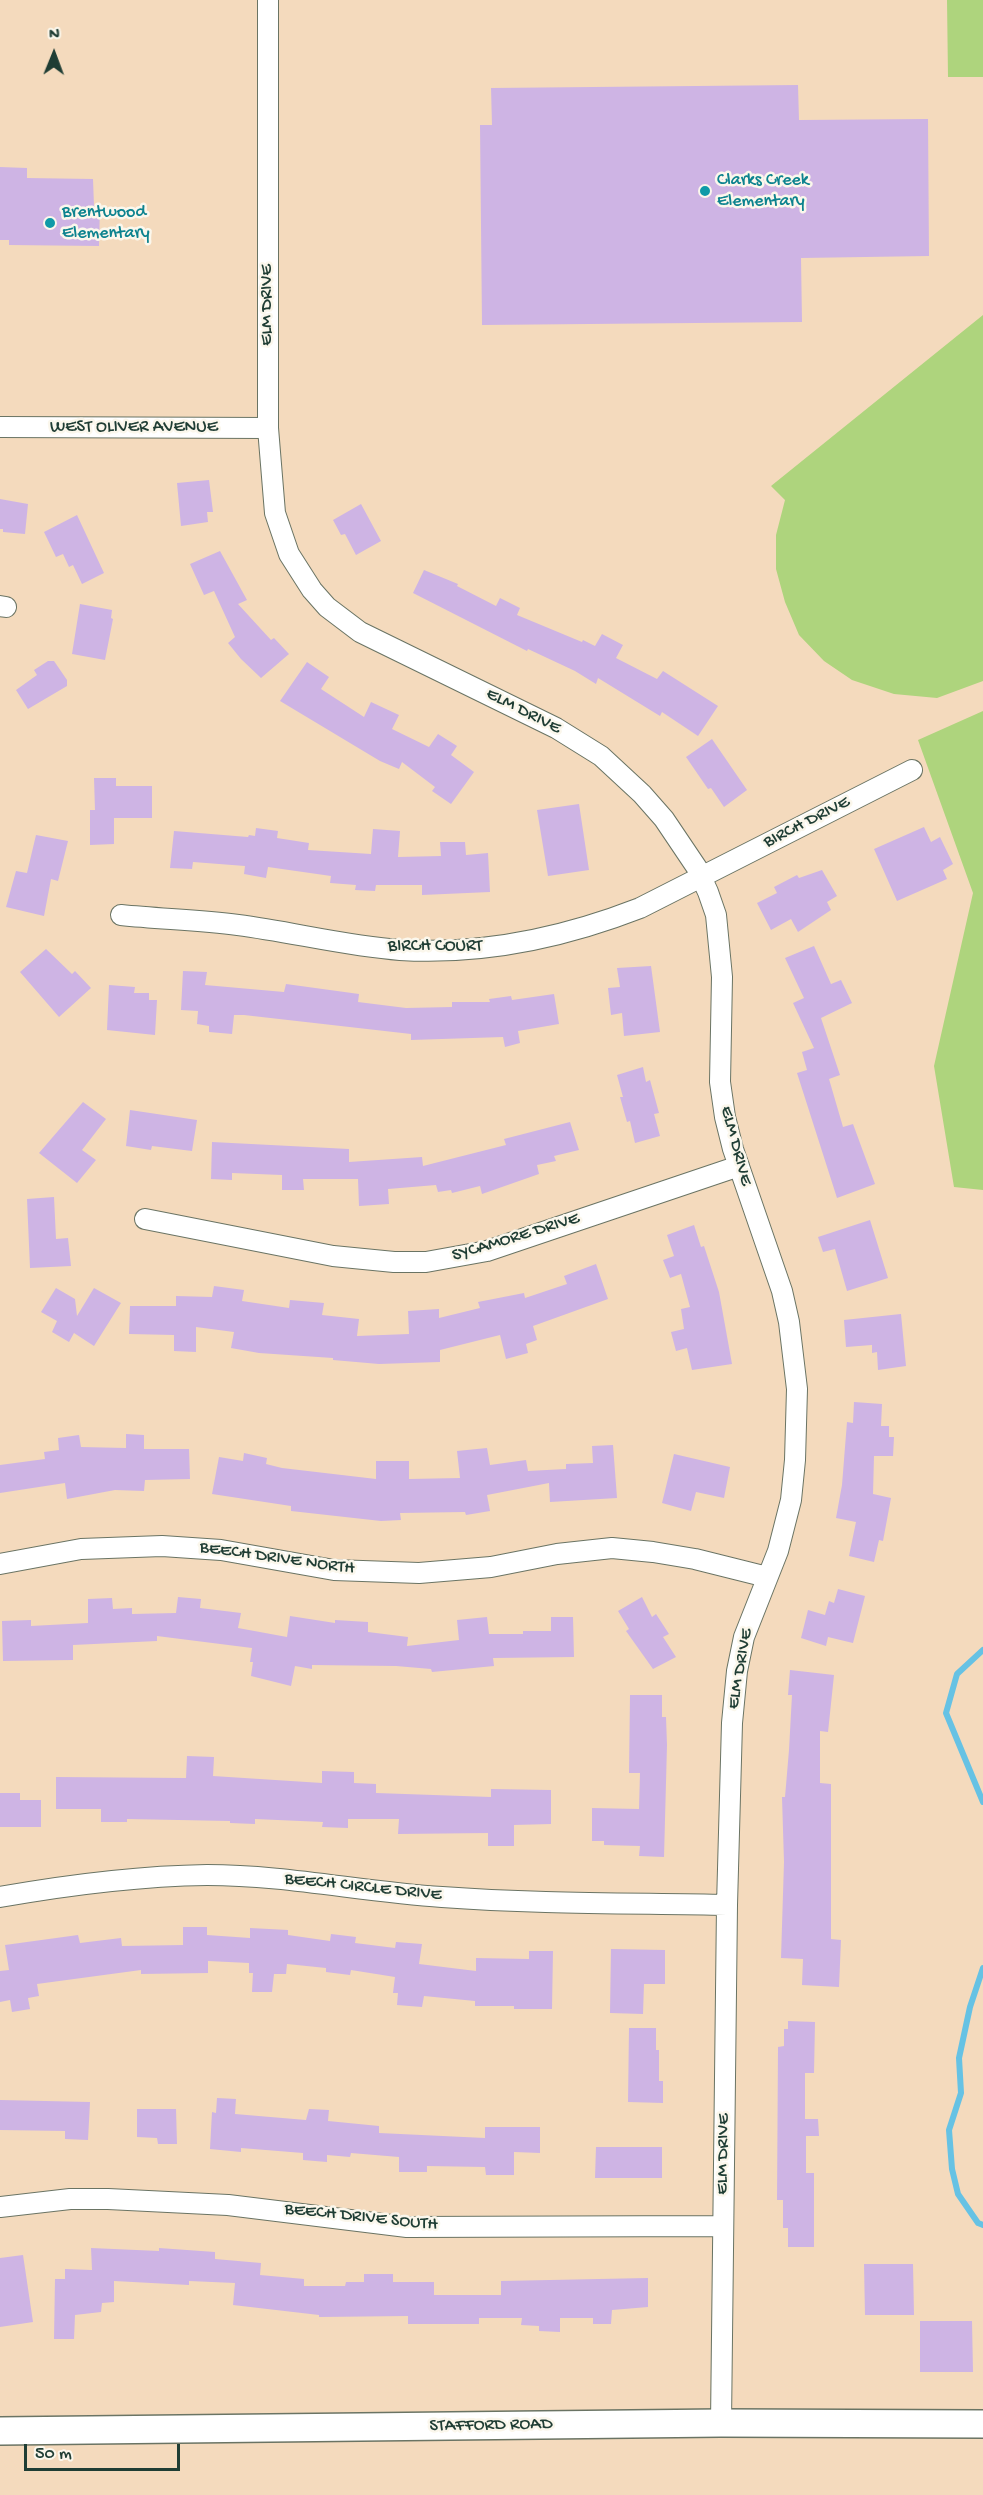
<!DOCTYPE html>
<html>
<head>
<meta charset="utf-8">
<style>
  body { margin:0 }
  #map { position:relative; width:983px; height:2495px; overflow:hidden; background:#f4dabd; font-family:"Gochi Hand",sans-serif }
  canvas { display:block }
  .north { position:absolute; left:24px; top:24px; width:60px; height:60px; -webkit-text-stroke:4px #fbf7ec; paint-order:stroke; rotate:1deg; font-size:16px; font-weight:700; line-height:24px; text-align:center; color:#1f3d34 }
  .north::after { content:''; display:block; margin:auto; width:21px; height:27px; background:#1f3d34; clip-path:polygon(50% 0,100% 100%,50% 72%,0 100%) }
  .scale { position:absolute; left:24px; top:2444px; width:156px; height:27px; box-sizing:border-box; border:3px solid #1f3d34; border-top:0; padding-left:8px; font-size:18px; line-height:21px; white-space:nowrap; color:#1f3d34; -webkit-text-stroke:4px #fbf7ec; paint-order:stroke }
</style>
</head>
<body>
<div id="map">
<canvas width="983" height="2495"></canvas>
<div class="north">N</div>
<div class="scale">50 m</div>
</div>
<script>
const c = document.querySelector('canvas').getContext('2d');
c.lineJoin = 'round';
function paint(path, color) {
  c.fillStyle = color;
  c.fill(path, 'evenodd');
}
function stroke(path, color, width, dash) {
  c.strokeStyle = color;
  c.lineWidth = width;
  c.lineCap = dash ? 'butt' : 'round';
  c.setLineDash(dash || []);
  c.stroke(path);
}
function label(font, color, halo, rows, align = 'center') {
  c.font = font + ' "Gochi Hand",sans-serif';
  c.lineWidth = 5;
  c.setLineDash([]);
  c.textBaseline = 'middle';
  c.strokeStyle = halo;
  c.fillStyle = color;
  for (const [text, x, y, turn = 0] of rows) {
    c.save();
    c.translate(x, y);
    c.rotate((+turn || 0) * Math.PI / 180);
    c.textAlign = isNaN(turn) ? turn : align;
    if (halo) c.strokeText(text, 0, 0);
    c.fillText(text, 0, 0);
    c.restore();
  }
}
paint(new Path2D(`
  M947,0H983V77H948Z
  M983,315V681L937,698L894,694L852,680L824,661L799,635L785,602L776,569V535L785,500L771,486Z
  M983,711V1190L954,1187L934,1066L973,893L918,740Z`), '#aed47d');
stroke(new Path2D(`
  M983,1650L957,1674L946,1713L983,1802
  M983,1968L970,2007L959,2058L961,2093L949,2130L952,2169L958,2194L978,2223L983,2225`), '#66c2e4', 6);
paint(new Path2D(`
  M798,85L799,120L928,119L929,256L801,258L802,322L482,325L480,125H492L491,88Z
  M0,167L27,168V178L93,179L94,206H100L99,246L9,245V240H0Z
  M209,480L213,512H207L208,522L181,526L177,483Z
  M0,499L28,504L25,534L3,532V529H0Z
  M361,504L381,541L356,555L345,534L341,535L333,520Z
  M77,515L104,573L82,584L73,565L69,567L63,554L56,557L44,532Z
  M220,551L247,600L238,604L271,640L274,638L289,654L261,678L241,659L228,643L235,637L214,591L204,595L190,564Z
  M424,570L458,584L457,586L496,606L500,598L520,608L517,615L582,642L583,640L595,646L602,634L623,645L616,658L657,679L663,671L718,706L698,736L662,712L660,716L598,678L596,684L575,671L528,649L527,651L413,593Z
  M80,604L112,610L111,618L113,619L105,660L72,654Z
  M48,661H54L67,680V686L28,709L16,690L37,675L34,670Z
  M307,662L329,677L321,689L364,717L371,702L399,715L392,729L429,747L438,734L457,746L451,755L474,772L451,804L432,791L435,787L402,762L399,769L380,761L280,701Z
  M712,739L747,790L724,807L711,788L708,789L686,757Z
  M94,778H116V786H152V818H114V844L90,845V810H95Z
  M579,804L589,870L548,876L537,810Z
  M924,827L931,842L940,837L953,864L943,870L947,879L897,901L874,849Z
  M256,828L278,831L277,838L309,843L308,850L371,854L373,829L400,831L398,857L441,856L440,842H465L466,855L488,853L490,892L422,895V885H376L375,891L355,890L356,885L330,883L331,876L268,867L266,878L244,874L245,866L193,862L192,869L170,868L174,831L248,837L249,835L255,836Z
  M36,835L68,841L58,881L51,879L44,916L6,907L16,871L27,873Z
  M822,870L837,896L827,902L831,910L798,932L791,919L771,930L757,903L777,893L774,887L797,875L799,878Z
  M814,946L831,984L841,980L852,1003L821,1018L840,1075L829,1079L843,1127L853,1124L875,1184L837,1198L797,1073L807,1070L802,1052L814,1048L793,1003L804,998L785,958Z
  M46,949L72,974L75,971L91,988L59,1017L20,972Z
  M651,966L660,1032L624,1036L622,1013L611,1015L608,988L620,987L617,968Z
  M183,971L207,972L205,985L284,992L286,984L359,994L358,1002L406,1008L452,1007V1002H490L489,999L511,996L512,1000L554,994L559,1024L518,1031L520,1043L505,1047L503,1037L411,1040V1034L244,1015H234L232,1034L209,1032V1026L197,1024L198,1011L181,1010Z
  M109,985L135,987L134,993H149V1000H157L155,1035L107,1030Z
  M643,1067L646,1082L650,1080L659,1113L654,1114L660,1136L635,1143L630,1121L627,1122L620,1097H623L617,1075Z
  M83,1102L106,1119L82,1150L96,1160L77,1183L39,1153Z
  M130,1110L197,1120L192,1151L152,1146L151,1150L126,1146Z
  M570,1122L579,1150L554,1156L556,1161L537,1165L539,1174L482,1194L480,1186L452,1193L451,1190L438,1192L436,1185L388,1189L389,1204L359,1206L358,1179H303L304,1190H282V1175L232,1173V1180L211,1179L212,1142L349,1149V1162L422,1157L423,1166L506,1145L504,1139Z
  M54,1197L56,1239L68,1238L71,1266L30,1268L27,1199Z
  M870,1220L888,1278L847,1291L835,1249L823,1252L818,1237Z
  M694,1225L701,1247L704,1246L719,1292L732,1364L692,1370L687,1348L676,1351L671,1332L684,1329L681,1309L690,1307L681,1274L670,1278L663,1260L674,1256L667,1235Z
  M596,1264L608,1299L533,1326L537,1340L526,1344L528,1353L506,1359L500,1335L440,1350V1362L379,1364L333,1360V1358L259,1353L231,1348L234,1332L196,1327V1352L174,1351V1335L129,1334L130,1306H176V1296L212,1297L214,1286L244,1290L242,1301L289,1308L290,1300L324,1303L322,1315L359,1319L357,1336L409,1334L408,1311L439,1309V1318L480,1308L478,1302L524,1293L525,1298L567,1284L564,1276Z
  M56,1288L75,1299L77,1316L94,1288L121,1303L94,1346L74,1333L69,1342L52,1332L57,1321L41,1312Z
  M901,1314L906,1366L878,1370L877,1352L872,1353V1345L846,1347L844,1320Z
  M854,1402L882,1404L881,1426H889V1437H894L893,1456H874L873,1494L891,1498L883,1541L879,1540L874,1562L849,1556L856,1522L836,1518L842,1485L847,1422L853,1423Z
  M126,1434L144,1435V1449H189L190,1479L145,1480L144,1491L115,1490L67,1499L65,1483L0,1493V1465L45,1459L44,1452L59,1450L58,1438L79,1435L81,1447L126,1448Z
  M613,1445L617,1498L550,1502L549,1483L487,1495L490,1511L466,1515L465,1512L400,1513L401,1520L381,1521L291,1511V1506L212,1494L219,1457L243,1461L244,1453L267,1458L266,1464L282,1468L376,1479V1461H409V1479L460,1478L457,1451L487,1448L490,1465L526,1460L528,1471L566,1469V1464L593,1463L592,1446Z
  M674,1454L730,1467L724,1498L696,1492L691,1511L662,1503Z
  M838,1589L865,1596L853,1643L828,1637L826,1646L801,1638L808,1610L825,1615L829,1601L834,1603Z
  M178,1597L201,1599L200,1608L241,1613L238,1628L287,1637L290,1616L335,1623V1620L368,1622V1632L408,1637L407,1646L459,1640L457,1620L487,1617L489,1634H523V1631H551V1617H573L574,1657L493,1658L494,1666L432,1672L431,1669L396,1666L312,1665V1669L295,1666L291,1686L251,1676L253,1662H250L252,1648L157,1636V1641L73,1645V1660L3,1661L2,1621L31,1620V1626L88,1623V1599L112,1598L113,1609L132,1608V1614L176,1613Z
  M642,1597L652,1617L656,1614L669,1634L663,1637L676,1657L653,1669L626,1631L629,1629L618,1611Z
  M790,1670L834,1675L828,1732L820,1731V1783L831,1784V1939L841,1940L839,1987L802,1985L803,1959L781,1958L784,1862L782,1797H785L789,1750L792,1695H788Z
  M630,1695H662V1717H666L667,1745L664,1857L639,1856L640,1846L604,1845V1841H592V1808L639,1809L640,1773H629Z
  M187,1756L214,1757L213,1776L322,1783V1771L354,1772V1783L376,1784V1793L491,1797V1789L551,1790V1824L514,1825V1846H488V1833L398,1834L399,1819H348V1828L322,1827L323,1822L255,1819V1824L230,1823V1821L127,1819V1822H101V1809H56V1777L186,1778Z
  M0,1793H20V1800H41V1827H0Z
  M183,1927H207V1935L250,1938V1928L288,1930V1935L330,1941L331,1934L356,1937L355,1943L395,1948L396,1942L422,1944L419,1964L476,1971V1958L529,1959V1951H553L552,2009H514V2006H475V2001L424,1996L422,2007L397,2005L398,1993H393L395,1977L351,1970L350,1975L326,1972V1968L287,1964L286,1974H274L272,1992H252L253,1973H249V1963L208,1961V1973L141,1974V1970L37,1984L39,1996L28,1998L30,2009L12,2012L10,2000L0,2002V1971L9,1970L5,1945L78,1935L80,1943L121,1938L122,1946L183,1945Z
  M611,1949L665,1950V1984H644L643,2014L610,2013Z
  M788,2021L815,2022L814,2073H805V2119H818L819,2136H806V2173H814V2247H788V2228H783V2200H777L778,2047L784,2046V2029H788Z
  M629,2028H656V2050H659V2081H663V2103L628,2102Z
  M217,2098L236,2099L235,2114L306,2120L309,2109L329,2110L328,2121L379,2126V2133L485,2138V2127H540V2153L514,2152V2175H486L485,2167L427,2166V2172H399V2157L351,2153L350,2157L327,2155V2162L303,2160V2153L241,2148V2152L210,2149L212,2112L216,2113Z
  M0,2100L90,2102L88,2140L65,2139V2131L0,2130Z
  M137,2109H176L177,2144H158L157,2138L137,2137Z
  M596,2147H662V2178H595Z
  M91,2248L159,2251V2248L215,2252V2259L261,2263L260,2275L304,2279V2286H345L346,2282H364V2274H393V2282H434V2295H501V2281L648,2278V2307L612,2310L611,2324H593V2318H560V2332L539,2331V2326L521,2325L522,2318H479V2324H408V2316L319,2317V2315L233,2305L235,2283L189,2281V2285L114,2281V2302L102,2303L101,2312L75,2315L74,2339H54L55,2279H65V2269L92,2270Z
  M23,2255L33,2322L0,2327V2258Z
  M864,2264H913L914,2315H865Z
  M920,2321H972L973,2372H920Z`), '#ceb4e4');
const street = new Path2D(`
  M268,0V428L275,513L289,554L312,590L327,607L360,632L556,728L601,756L642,794L664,819L697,868L708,892L716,915L722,977L720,1082L725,1117L733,1149L782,1291L789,1322L797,1389L795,1460L791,1500L778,1551L744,1637L737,1671L732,1723L727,1905L721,2423
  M0,427L268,428
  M0,606L6,607
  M121,915C160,919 200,920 238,925C292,932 346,946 400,950C483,955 563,938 640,908L912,770
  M145,1219L333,1256L394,1262H426L487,1251L739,1166
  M0,1564L81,1549L162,1546L221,1550L334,1570L419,1573L491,1567L557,1554L612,1548L653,1552L695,1559L767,1577
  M0,1897C68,1885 138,1876 207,1875C286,1875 363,1892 442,1897C537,1904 632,1903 727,1905
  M0,2207L70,2199H108L228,2205L407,2227L723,2226`);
const secondary = new Path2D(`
  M0,2431L721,2423L983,2424`);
stroke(street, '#6a7464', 22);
stroke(secondary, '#6a7464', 30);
stroke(street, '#fff', 20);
stroke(secondary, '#fff', 27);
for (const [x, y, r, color] of [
  [705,191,6,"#0f9aa8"],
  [50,223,6,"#0f9aa8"]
]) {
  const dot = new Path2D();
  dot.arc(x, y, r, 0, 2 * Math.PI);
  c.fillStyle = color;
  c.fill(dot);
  stroke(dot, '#fbf7ec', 2);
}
label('18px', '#0d838f', '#fbf7ec', [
  ["Clarks Creek",717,181],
  ["Elementary",717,202],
  ["Brentwood",62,213],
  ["Elementary",62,234]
], 'left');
label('18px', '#1f3d34', '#fbf7ec', [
  ["ELM DRIVE",268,305,-90],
  ["WEST OLIVER AVENUE",134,428],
  ["ELM DRIVE",523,712,27],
  ["BIRCH DRIVE",807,823,-27],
  ["BIRCH COURT",435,947],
  ["ELM DRIVE",735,1146,75],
  ["SYCAMORE DRIVE",516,1238,-17],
  ["BEECH DRIVE NORTH",277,1559,8],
  ["ELM DRIVE",741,1669,-80],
  ["BEECH CIRCLE DRIVE",363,1888,6],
  ["ELM DRIVE",724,2154,-89],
  ["BEECH DRIVE SOUTH",361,2218,6],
  ["STAFFORD ROAD",491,2426,-1]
]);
</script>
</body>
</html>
